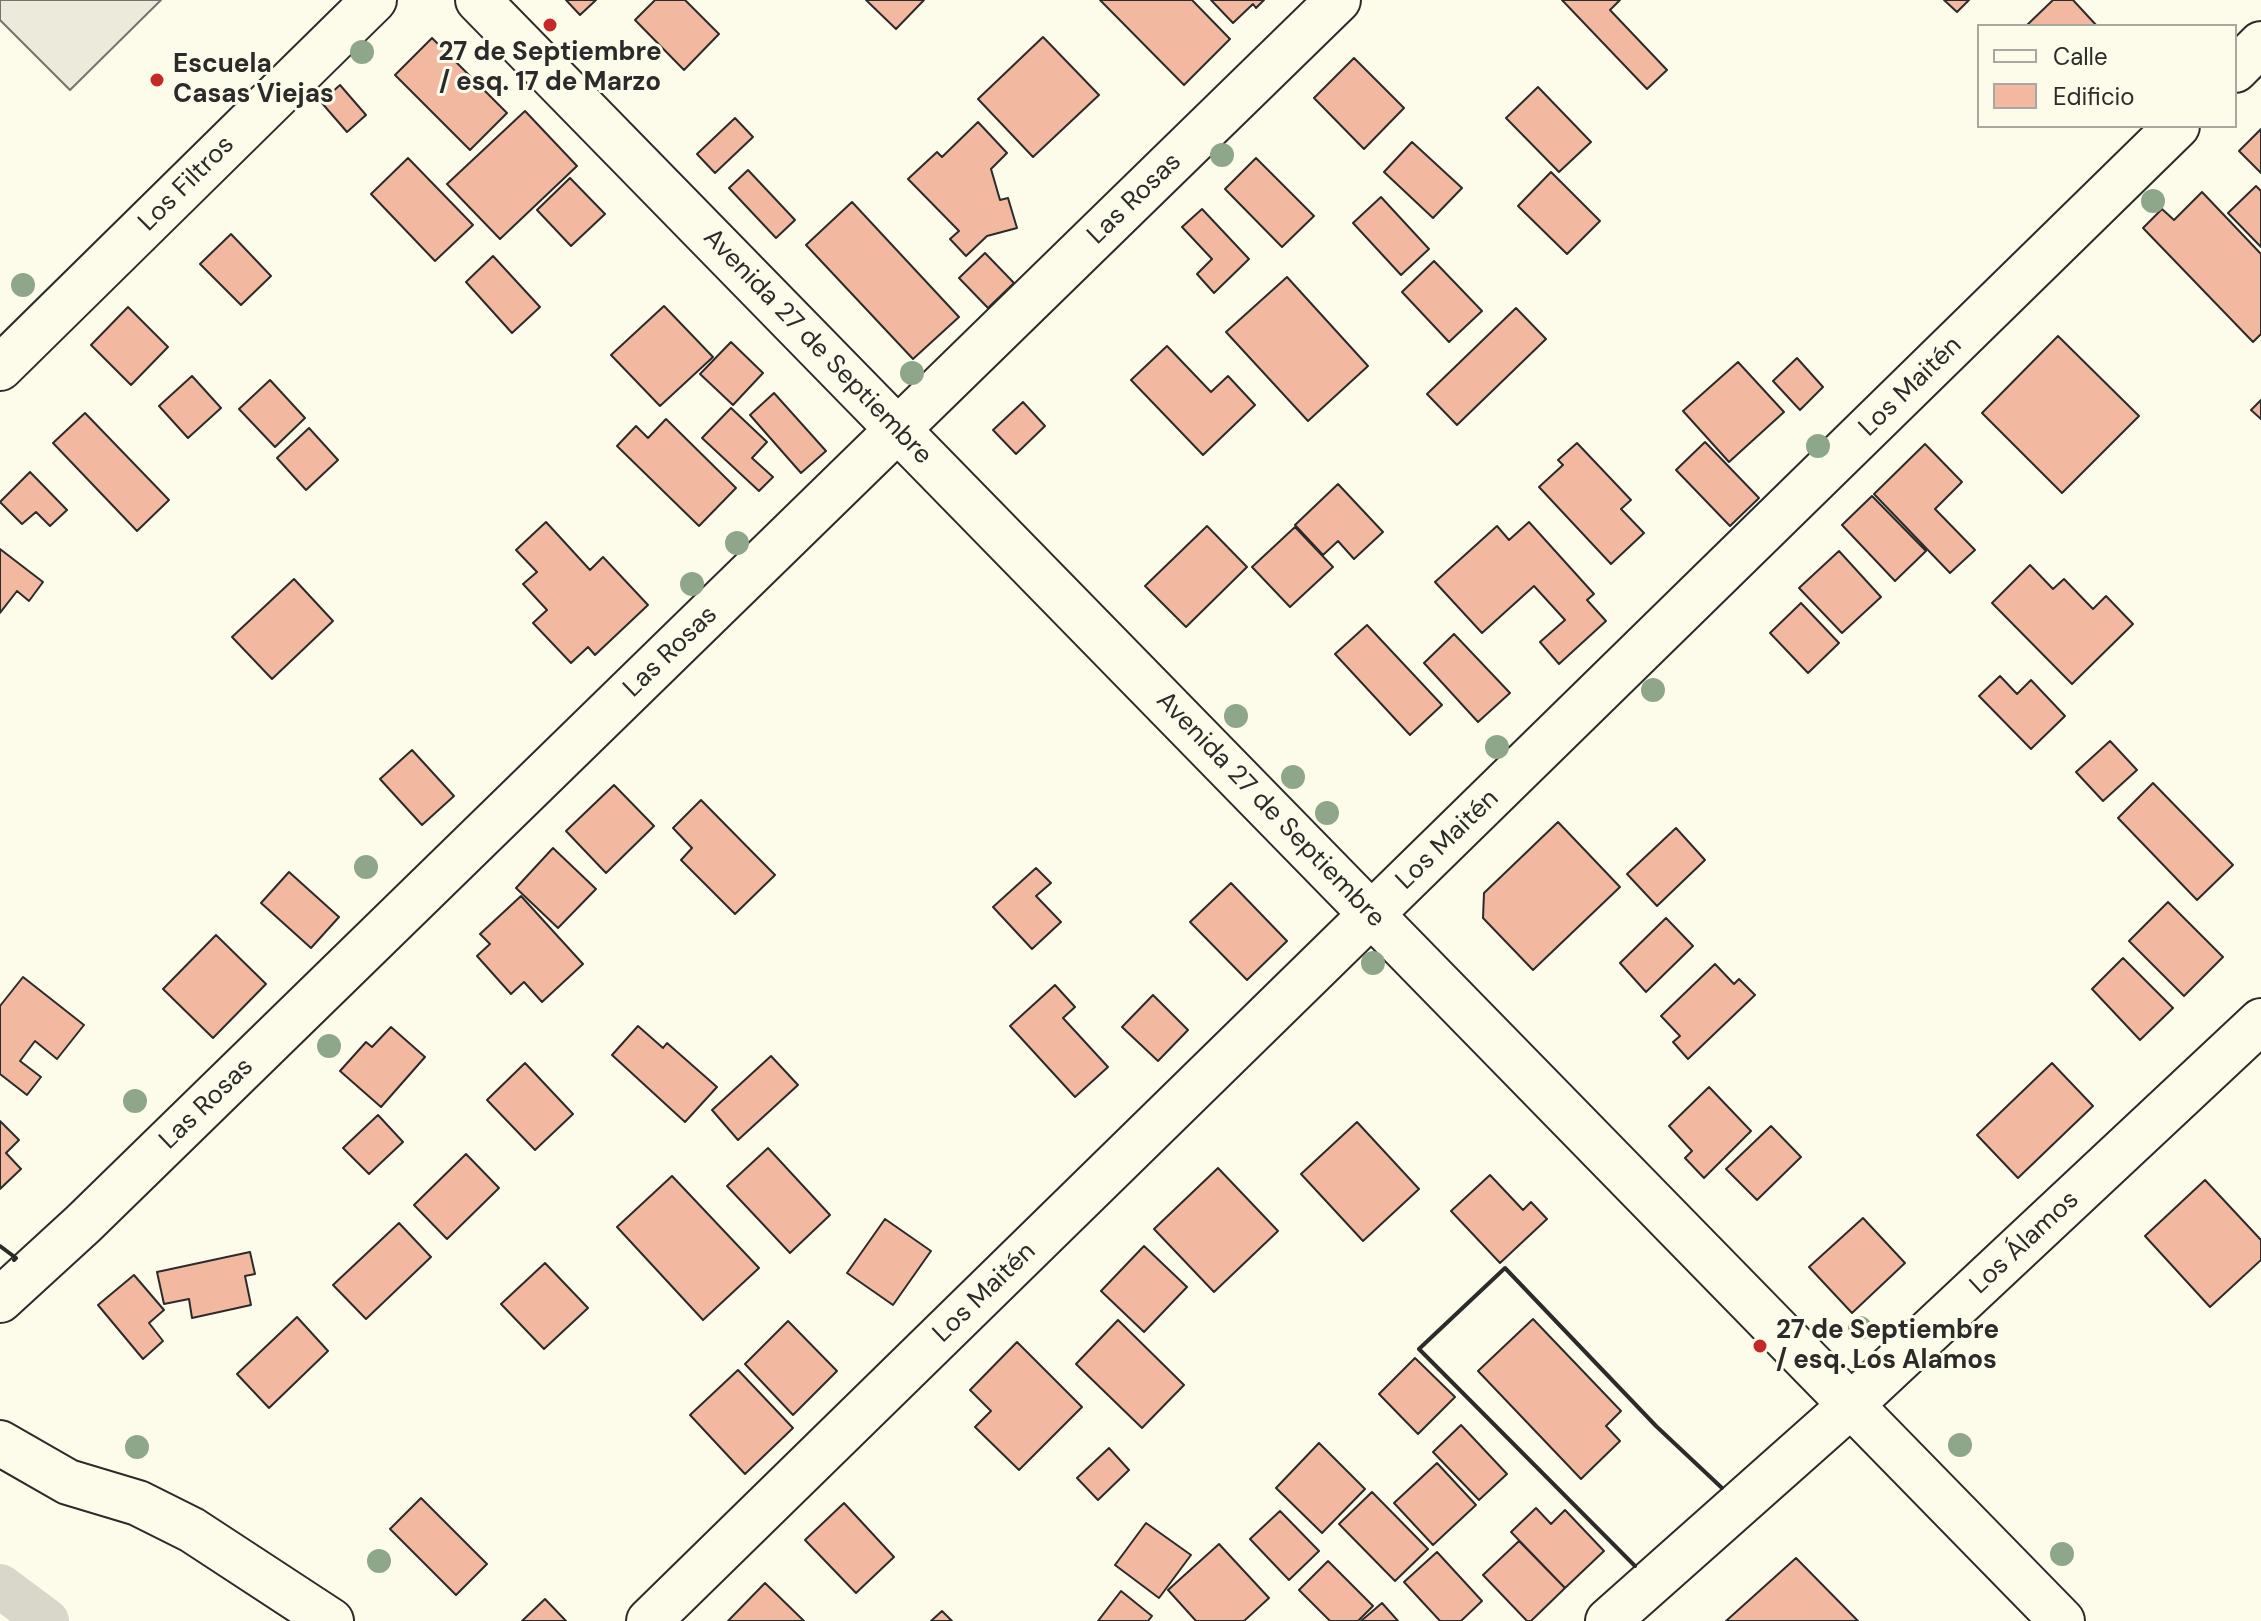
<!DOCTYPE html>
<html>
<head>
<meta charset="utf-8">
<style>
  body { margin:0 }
  #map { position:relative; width:2261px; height:1621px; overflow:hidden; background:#fdfbea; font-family:"DM Sans",sans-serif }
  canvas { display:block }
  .legend { position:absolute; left:1977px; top:24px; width:260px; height:104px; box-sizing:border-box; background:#fdfbea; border:2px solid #a9a89e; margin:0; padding:10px 14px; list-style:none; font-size:24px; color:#2b2b2b }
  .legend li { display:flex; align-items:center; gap:16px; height:40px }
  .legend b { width:40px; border:2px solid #a9a89e }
</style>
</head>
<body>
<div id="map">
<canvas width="2261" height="1621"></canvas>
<ul class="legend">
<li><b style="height:10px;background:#fdfbea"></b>Calle</li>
<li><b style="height:22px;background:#f2b8a0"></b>Edificio</li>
</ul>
</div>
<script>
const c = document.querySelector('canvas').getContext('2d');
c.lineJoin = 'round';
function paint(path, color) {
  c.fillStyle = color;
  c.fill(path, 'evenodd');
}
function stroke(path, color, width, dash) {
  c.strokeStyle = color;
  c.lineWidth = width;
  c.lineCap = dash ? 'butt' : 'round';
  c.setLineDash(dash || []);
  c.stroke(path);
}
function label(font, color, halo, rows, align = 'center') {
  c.font = font + ' "DM Sans",sans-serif';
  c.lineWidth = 6;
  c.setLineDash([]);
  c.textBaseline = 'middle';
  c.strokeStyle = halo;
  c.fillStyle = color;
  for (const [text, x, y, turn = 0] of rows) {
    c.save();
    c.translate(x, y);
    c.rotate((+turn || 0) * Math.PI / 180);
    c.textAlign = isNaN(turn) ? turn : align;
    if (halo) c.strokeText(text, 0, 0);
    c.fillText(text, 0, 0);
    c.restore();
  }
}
const green = new Path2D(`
  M0,0H161L70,90L0,20Z`);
paint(green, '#ecebdb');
stroke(green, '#74746e', 2);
stroke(new Path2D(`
  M0,1586L47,1621`), '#d8d7c9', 44);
const building = new Path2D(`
  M566,0H596L580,15Z
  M655,0H685L719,34L684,70L635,20Z
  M866,0H924L896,29Z
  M1100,0H1192L1230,39L1184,85Z
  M1211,0H1264L1256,8L1253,4L1233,23Z
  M1562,0H1620L1610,10L1667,70L1647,89Z
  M1944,0H1969L1957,12Z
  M2053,0H2073L2097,26H2026Z
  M1043,37L1099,95L1033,157L978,99Z
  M432,38L507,113L470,150L395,75Z
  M1354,58L1404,108L1364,149L1314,98Z
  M340,85L366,115L347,132L321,102Z
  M1538,87L1591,142L1559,172L1506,118Z
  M525,111L577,166L500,239L447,184Z
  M735,118L753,137L715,173L697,154Z
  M978,122L1007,153L991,169L1000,200L1008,198L1017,228L987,236L966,256L950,239L959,231L908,179L937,152L942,157Z
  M2261,129V173L2239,151Z
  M1412,142L1462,188L1433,218L1384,172Z
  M408,158L473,225L435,261L371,194Z
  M1256,158L1314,216L1282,247L1225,189Z
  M748,170L795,220L776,238L729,188Z
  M1551,172L1600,221L1567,254L1518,206Z
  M570,178L605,214L571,246L537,210Z
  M2256,186L2261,191V247L2228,213Z
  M2202,192L2261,254V334L2253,342L2143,228L2162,209L2174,220Z
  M1381,197L1429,249L1401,275L1353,223Z
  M852,202L959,317L913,359L806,245Z
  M1202,209L1249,259L1214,293L1197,274L1212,259L1182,227Z
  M231,234L271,276L241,305L200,264Z
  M985,253L1014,283L988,308L959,278Z
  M493,256L540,307L512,333L466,282Z
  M1434,261L1482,311L1449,342L1402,292Z
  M1287,277L1368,366L1308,421L1226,332Z
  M664,306L713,357L660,406L611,355Z
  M128,307L168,347L131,385L91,345Z
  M1516,308L1546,339L1457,425L1427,394Z
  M2058,336L2139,416L2062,493L1982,413Z
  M731,342L763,373L733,405L700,374Z
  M1167,346L1211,392L1228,376L1255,405L1203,455L1131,380Z
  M1797,358L1823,387L1800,410L1773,381Z
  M1738,362L1784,412L1729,462L1683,411Z
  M192,376L221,408L188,438L159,406Z
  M270,380L305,418L275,447L239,409Z
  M774,393L826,451L801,473L750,415Z
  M2261,400V419L2251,410Z
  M1023,402L1045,426L1016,454L993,430Z
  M731,408L767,442L752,458L773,477L759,491L702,438Z
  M85,413L169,500L137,531L53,443Z
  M666,419L736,488L699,526L617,446L636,426L648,438Z
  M309,428L338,460L306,490L277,458Z
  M1705,442L1759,498L1730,526L1676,470Z
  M1577,443L1631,500L1621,509L1644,533L1611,564L1539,487L1563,465L1558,460Z
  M1925,444L1962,482L1935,509L1975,550L1950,573L1874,494Z
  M30,472L67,510L50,526L36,512L22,524L0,502Z
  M1338,484L1383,532L1354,559L1338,541L1323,555L1295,525Z
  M1872,496L1926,551L1895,581L1842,525Z
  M546,522L590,570L603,557L648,605L595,655L588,647L571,663L533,623L547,610L523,584L537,572L516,550Z
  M1529,522L1594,594L1587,600L1606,621L1559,664L1540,642L1565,620L1534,586L1482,633L1435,582L1497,526L1509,540Z
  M1207,526L1247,567L1186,627L1145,586Z
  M1295,527L1333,567L1290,607L1252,567Z
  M0,549L43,582L29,601L17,591L0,613Z
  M1839,551L1881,597L1842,633L1799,588Z
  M2030,565L2053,589L2064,579L2093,609L2106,596L2133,624L2072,684L1992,603Z
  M294,579L333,621L272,679L232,637Z
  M1801,603L1839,643L1808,673L1770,633Z
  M1367,625L1442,705L1410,735L1335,654Z
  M1454,634L1510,693L1478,722L1424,663Z
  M2000,676L2017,694L2031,680L2065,716L2031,749L1979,696Z
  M2110,741L2137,770L2103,801L2076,772Z
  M412,750L454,796L422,825L380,779Z
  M2153,783L2233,865L2197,900L2118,818Z
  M614,785L654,826L606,873L566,831Z
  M701,800L775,875L735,914L681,860L692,848L673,828Z
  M1558,822L1620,887L1533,970L1483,918L1484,893Z
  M1676,828L1705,860L1657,906L1627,874Z
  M553,848L596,889L558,928L516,888Z
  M1036,868L1051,883L1036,896L1061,922L1032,949L993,907Z
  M289,872L339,917L311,948L261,903Z
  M1231,883L1287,941L1247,980L1190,922Z
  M521,896L583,964L542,1002L524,982L511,994L477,956L490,944L480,934Z
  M2168,902L2223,957L2184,996L2129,941Z
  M1666,918L1693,946L1646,992L1620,963Z
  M216,935L266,984L213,1038L163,989Z
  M2123,958L2173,1008L2140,1040L2092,989Z
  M1715,964L1734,984L1739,979L1755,995L1688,1059L1673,1042L1680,1036L1661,1016Z
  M23,977L84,1025L57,1059L35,1041L20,1061L41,1077L27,1095L0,1074V1006Z
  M1055,985L1075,1007L1063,1018L1108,1067L1075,1097L1010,1026Z
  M1153,995L1188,1030L1158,1061L1122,1027Z
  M638,1026L663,1048L667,1043L717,1087L685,1122L612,1055Z
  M391,1027L425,1057L381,1107L340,1071L366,1042L372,1047Z
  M771,1056L798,1085L738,1140L712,1110Z
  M525,1063L573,1114L535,1150L487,1100Z
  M2052,1063L2093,1106L2018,1178L1977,1135Z
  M1709,1087L1751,1131L1704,1178L1685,1158L1692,1151L1669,1126Z
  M378,1115L403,1142L369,1174L343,1148Z
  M0,1121L19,1140L6,1153L21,1169L0,1189Z
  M1357,1122L1419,1189L1363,1241L1301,1174Z
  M1771,1126L1801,1157L1757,1200L1726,1169Z
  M768,1148L830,1215L790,1253L727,1186Z
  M466,1154L499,1188L447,1239L414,1205Z
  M1218,1168L1278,1231L1214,1292L1154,1229Z
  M1490,1175L1523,1210L1531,1202L1547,1219L1500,1263L1451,1211Z
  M672,1176L759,1268L703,1320L617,1227Z
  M2205,1180L2261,1240V1260L2210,1307L2145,1236Z
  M1863,1218L1905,1263L1852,1313L1809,1267Z
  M885,1219L931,1251L893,1305L847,1273Z
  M399,1223L431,1257L366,1319L333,1285Z
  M1144,1246L1187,1287L1144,1332L1101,1291Z
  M250,1252L255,1274L245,1276L251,1305L192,1318L189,1299L164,1304L157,1272Z
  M545,1263L588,1308L544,1349L501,1304Z
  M134,1275L164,1310L149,1323L163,1341L143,1359L98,1305Z
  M297,1317L328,1351L269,1408L237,1374Z
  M1533,1319L1621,1411L1606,1426L1620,1441L1581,1479L1478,1371Z
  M1118,1320L1184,1385L1142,1428L1076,1364Z
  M788,1321L837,1371L793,1415L745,1364Z
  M1017,1342L1082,1407L1019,1470L975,1427L991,1411L970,1390Z
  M1415,1358L1455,1397L1418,1434L1379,1394Z
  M738,1370L793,1428L745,1474L690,1415Z
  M1461,1425L1507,1474L1479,1500L1433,1452Z
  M1319,1443L1365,1489L1322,1533L1276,1488Z
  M1109,1448L1129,1470L1098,1500L1077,1478Z
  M1437,1463L1476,1505L1433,1545L1394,1503Z
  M1372,1492L1428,1549L1395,1581L1339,1524Z
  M421,1498L487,1564L456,1595L390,1529Z
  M844,1503L894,1557L856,1593L805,1540Z
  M1536,1508L1551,1524L1565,1510L1604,1551L1565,1588L1511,1532Z
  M1280,1511L1319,1551L1289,1580L1250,1539Z
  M1146,1523L1191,1555L1159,1598L1115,1565Z
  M1519,1541L1565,1588L1531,1621H1527L1483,1575Z
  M1219,1544L1269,1598L1244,1621H1196L1168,1590Z
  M1437,1552L1482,1601L1461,1621H1440L1404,1582Z
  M1796,1558L1858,1621H1726Z
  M1328,1561L1373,1606L1358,1621H1330L1299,1590Z
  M765,1583L804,1621H728Z
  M1121,1591L1152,1616L1148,1621H1098Z
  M545,1599L566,1621H522Z
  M1382,1603L1398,1621H1361Z
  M942,1611L952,1621H931Z`);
paint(building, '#f2b8a0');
stroke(building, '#2b2b2b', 2);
const minor = new Path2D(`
  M478,0L2062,1621
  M2235,70L2261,44
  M0,368L374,0
  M0,1300L83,1224L1338,0
  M0,1443L68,1482L138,1503L192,1530L331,1621
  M649,1621L2177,126
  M1608,1621L1851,1405L2261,1021`);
stroke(minor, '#2b2b2b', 48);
stroke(minor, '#fdfbea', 44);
stroke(new Path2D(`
  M0,1246L16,1258L14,1260
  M1635,1566L1419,1349L1505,1268L1656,1426L1722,1488`), '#2b2b2b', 4);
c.fillStyle = '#8ea78a';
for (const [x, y] of [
  [362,52],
  [1222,155],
  [2153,201],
  [23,285],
  [912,373],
  [1818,446],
  [737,543],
  [692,584],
  [1653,690],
  [1236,716],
  [1497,747],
  [1293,777],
  [1327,813],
  [366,867],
  [1373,963],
  [329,1046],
  [135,1101],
  [1860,1328],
  [1960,1445],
  [137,1447],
  [2062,1554],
  [379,1561]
]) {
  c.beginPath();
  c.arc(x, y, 12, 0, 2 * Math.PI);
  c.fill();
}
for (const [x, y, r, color] of [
  [550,25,8,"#c62828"],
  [157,80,8,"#c62828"],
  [1760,1346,8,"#c62828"]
]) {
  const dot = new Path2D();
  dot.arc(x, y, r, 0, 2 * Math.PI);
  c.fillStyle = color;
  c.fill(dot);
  stroke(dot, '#fdfbea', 3);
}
label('bold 26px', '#2b2b2b', '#fdfbea', [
  ["27 de Septiembre",550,53,"center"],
  ["/ esq. 17 de Marzo",550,83,"center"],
  ["Escuela",173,65],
  ["Casas Viejas",173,95],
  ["27 de Septiembre",1776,1331],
  ["/ esq. Los Alamos",1776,1361]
], 'left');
label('26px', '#2b2b2b', '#fdfbea', [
  ["Los Filtros",187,184,-45],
  ["Las Rosas",1135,199,-44],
  ["Avenida 27 de Septiembre",817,347,46],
  ["Los Maitén",1911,387,-44],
  ["Las Rosas",671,652,-44],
  ["Avenida 27 de Septiembre",1270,810,46],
  ["Los Maitén",1448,840,-44],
  ["Las Rosas",207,1104,-44],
  ["Los Álamos",2025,1243,-43],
  ["Los Maitén",985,1293,-44]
]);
</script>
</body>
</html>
